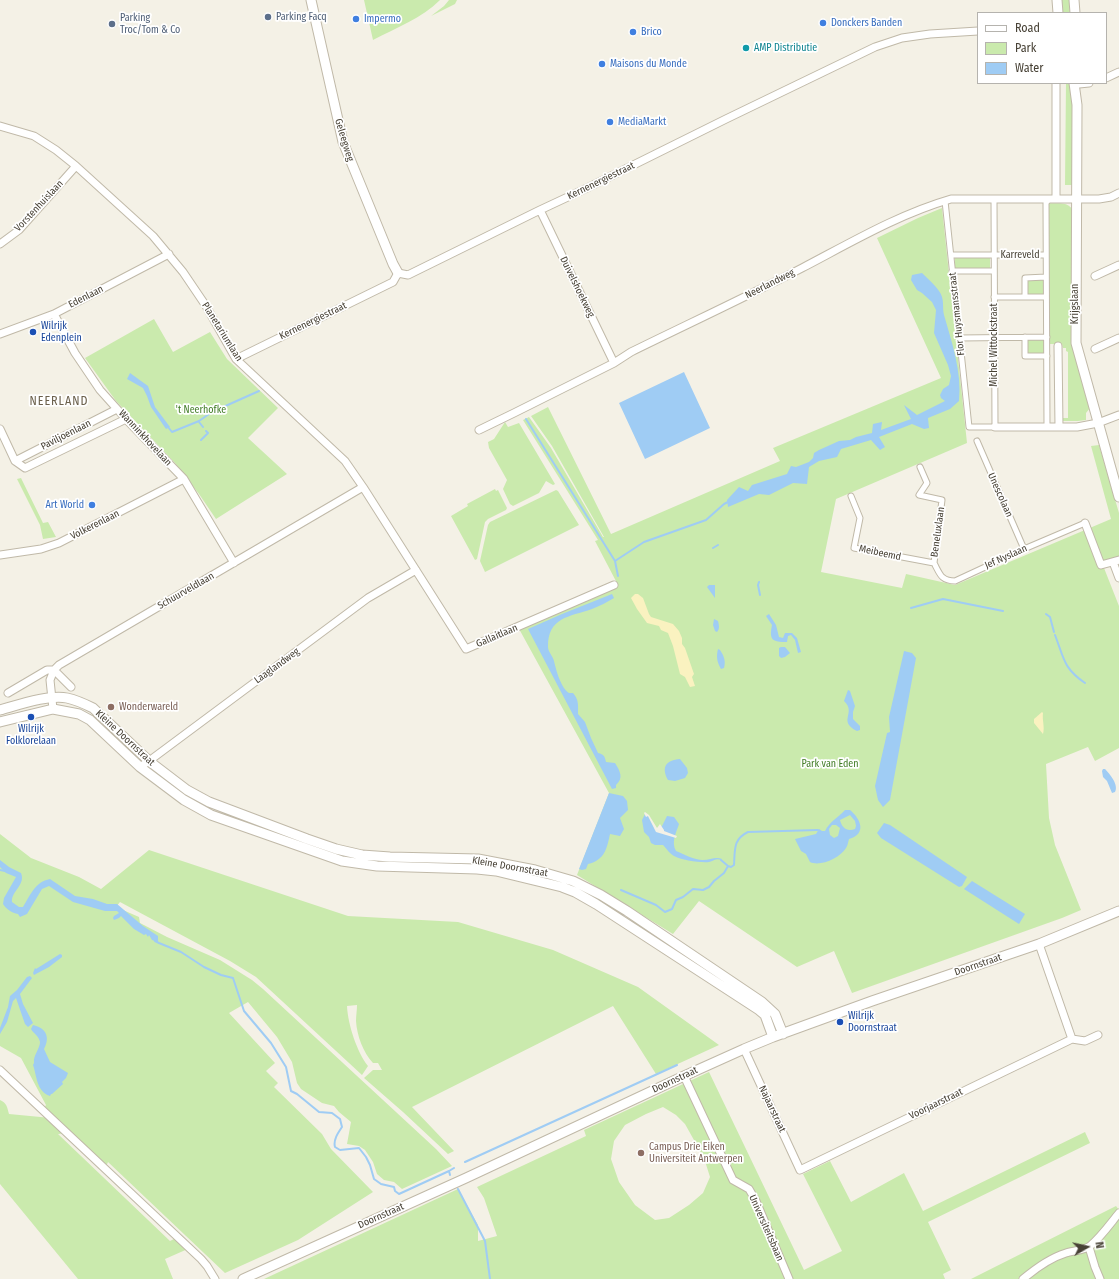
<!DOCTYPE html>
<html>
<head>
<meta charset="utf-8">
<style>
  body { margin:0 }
  #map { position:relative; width:1119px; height:1279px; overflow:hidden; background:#f4f1e6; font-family:"Fira Sans Condensed",sans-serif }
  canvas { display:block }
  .legend { position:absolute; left:977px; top:12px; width:130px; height:72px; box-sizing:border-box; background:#fff; border:1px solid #b5b3ae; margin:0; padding:5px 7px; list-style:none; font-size:12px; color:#474135 }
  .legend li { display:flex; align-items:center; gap:8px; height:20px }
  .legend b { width:20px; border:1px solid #b5b3ae }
  .north { position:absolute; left:1067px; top:1227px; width:40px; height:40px; -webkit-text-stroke:3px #fff; paint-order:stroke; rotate:81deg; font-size:11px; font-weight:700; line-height:16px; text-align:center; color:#474135 }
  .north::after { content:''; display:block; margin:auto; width:14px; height:18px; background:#474135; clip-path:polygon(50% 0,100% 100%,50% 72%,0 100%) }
</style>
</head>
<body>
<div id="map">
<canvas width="1119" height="1279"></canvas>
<ul class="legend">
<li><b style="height:5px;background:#fff"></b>Road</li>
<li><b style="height:11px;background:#caeaad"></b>Park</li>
<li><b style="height:11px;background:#9fccf4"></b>Water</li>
</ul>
<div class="north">N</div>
</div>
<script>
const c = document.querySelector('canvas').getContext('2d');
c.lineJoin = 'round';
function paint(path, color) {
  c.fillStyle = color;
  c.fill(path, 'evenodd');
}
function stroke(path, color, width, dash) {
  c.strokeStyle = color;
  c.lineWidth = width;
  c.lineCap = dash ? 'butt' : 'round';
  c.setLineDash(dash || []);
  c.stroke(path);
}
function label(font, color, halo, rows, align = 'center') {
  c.font = font + ' "Fira Sans Condensed",sans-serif';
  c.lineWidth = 3.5;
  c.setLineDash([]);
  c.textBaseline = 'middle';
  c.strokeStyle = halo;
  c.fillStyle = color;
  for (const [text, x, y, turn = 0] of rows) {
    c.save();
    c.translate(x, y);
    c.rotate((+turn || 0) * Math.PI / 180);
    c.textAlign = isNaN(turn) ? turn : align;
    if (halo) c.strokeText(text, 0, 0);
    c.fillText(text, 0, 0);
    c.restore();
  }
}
paint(new Path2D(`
  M364,0H440C422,18 396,28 373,40Z
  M449,0H457L455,4L431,16L444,6Z
  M1062,0H1069L1070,13H1062Z
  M1066,83H1071L1073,87L1072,185H1065Z
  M1049,203C1058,204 1069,201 1073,211L1072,343L1090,408L1086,413V420L1078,421H1063V418H1068V352L1066,351V348H1063L1062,344H1049Z
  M942,208L967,443L836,499L821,572L902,588L906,574L955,585L1111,519L1091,446L1099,445L1119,513V557L1104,568L1119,606V748L1095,761L1088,747L1046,764L1049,818L1055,845L1081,910L1062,918L852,993L834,951L797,967L699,901L673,934L577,875L609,793L518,627L618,585L595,541L598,540L523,420L529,417L551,448L603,537H604L552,446L531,416L548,407L611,534L780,461L773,448L941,378L877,238L918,218Z
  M955,257H990V268H955Z
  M1027,280H1044V295H1027Z
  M154,319L173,352L210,332L227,359L278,408L248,438L287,474L216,519L199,494L175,463L116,401L85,358Z
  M1027,339H1045V354H1027Z
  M505,422L508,427L519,423L555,484L553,485L546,481L539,493L513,506L510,504L503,489L507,480L489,448L488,442L494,439Z
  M21,478L43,523L48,522L56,537L43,539L40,525L17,479Z
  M495,489L496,491L498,490L507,508L506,510L488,519L485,522L477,559L475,560L451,516L468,506L467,504Z
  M556,490L558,491L579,525L485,572L480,561L488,525L490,522Z
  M0,834L31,858L79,877L101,889L149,850L348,916L458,922L553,950L638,987L719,1045L656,1074L613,1006L412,1107L454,1151L448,1154L403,1112L364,1078L373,1070H382L378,1063H373C363,1052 357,1036 356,1021C356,1016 357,1010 357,1005L347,1006C348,1025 357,1052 368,1066L362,1075L256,977L230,961L120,902L116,907L139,917L140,923L167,937L220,960L252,980L263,989L436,1149L452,1166L402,1189L394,1182L384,1180L377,1174L373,1162L365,1150L359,1146L347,1144L351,1122L339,1112L334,1106L322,1103L301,1089L297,1083L292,1062L277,1037L248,1002L229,1013L275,1063L266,1071L278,1083L274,1087L322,1134L331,1149L373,1192L298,1240L225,1273L108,1162L105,1169L67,1133L58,1134L170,1241L178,1237L190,1248L165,1259L173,1279H78L0,1184V1100C7,1103 7,1107 9,1114L51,1118L43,1110L46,1105L21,1058L0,1046Z
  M709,1072L804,1270L842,1251L803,1174L830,1161L851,1202L904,1173L923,1211L1085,1132L1090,1143L928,1222L951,1270L943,1274L945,1279H264L458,1189L478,1225V1241L497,1236L484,1198L477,1187L586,1136L584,1130ZM663,1107L676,1115L685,1124L704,1158L710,1177L703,1193L689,1205L669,1218L655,1220L635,1205L619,1182L611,1159L614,1141L625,1125L646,1114Z
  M1116,1206L1119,1210V1279H971Z`), '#caeaad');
paint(new Path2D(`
  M635,594H638L643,598L649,614L651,617L673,624L679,631L682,638V644L685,648L694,674L692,677L695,686L690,687L685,677L680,674L673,646L668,633L661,630L659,626L647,623L637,609L631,598Z
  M1042,712L1043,713C1042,720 1045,727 1043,734L1034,723V719Z`), '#faf2c0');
paint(new Path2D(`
  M922,273C928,279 935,285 939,291C945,299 942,307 944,315C952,343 962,372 959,401L950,409L928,418L929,428L924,429L912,424L879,437L885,447L880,450L871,440L841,449L837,457L819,461L809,467L807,484L793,483L769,495L759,494L728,507L727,500L739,487L748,491L752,485L787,474L791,466L796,467L809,462L813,458L814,453L819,450L839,441L850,440L856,437L872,433L873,424L882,422L881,430L911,419L904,405L917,415L945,401L941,398L940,395L943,389L949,385L951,376L948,365L934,333L936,310L932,302L922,293L917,290L911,280L912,275Z
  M684,372L710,428L645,459L619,403Z
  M130,373L148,386L155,407L170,427L166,429L151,407L147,396L143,388L127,379Z
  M709,585H715V598L707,587Z
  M612,594L614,598C607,602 600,606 592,609C569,617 548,617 548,647C548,652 553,656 554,661C556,670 561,688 569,693H573C579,700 578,705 578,714L585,722L591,738L598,753C604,754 605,757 606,762L615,763C620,771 624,778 616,785V788L612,789L528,629L562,614Z
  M769,614L776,625L779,637L783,638L785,633H792L797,638L801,652L798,653L795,640L791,635L788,636L787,642C772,642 769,640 772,625L766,616Z
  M714,619L718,621C719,625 720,629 717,632L715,631L713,625Z
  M781,647H785L790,653L785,657L781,658L779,656V648Z
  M718,649L720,650C724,656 726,661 724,668L721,669C717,662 716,657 718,649Z
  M904,651L912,653L916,658L890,800L883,807L878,800L875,786L887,733L890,732L889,717Z
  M848,690L850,691L855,706L853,712V719L860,726V730L857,731C837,721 857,713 844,701Z
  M680,759L687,768L688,773L685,778L675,781L668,780C661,767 666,760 680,759Z
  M1103,769H1105C1110,774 1119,785 1115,792L1112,793L1107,781L1103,777L1102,771Z
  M609,793L623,796L627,801L628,810L620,818L624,829L620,836L610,834C607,848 605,860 588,864L586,869L582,870L579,869Z
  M845,810H850C861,819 867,834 849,839C848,842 848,845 846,848C840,858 820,867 810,862L806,854L801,851L795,839L816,834L819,829L822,831H825C830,821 838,818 845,810ZM850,815L855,821L856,826L855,829C847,832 842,828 840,820ZM832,825H836L840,828L838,836L834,838L830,835L829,829Z
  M645,814L646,816H648L656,831L662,826L667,816L674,817L679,824C676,833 671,842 676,851C684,854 694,860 703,860C710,860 716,856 722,859L721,860C716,858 714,861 709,862C701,863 681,860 674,856C670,854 666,848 663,845H655L651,843L649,837L644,832L642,820Z
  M884,823L890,825L967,877L962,886L959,887L881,838L877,833Z
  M0,860L9,867L21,873C26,885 11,891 12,902L19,907H23C31,894 35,882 50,879L75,896L93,899L107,904H117L143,926L158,936V941L157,942L152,940L149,935L148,937L146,934L144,935L134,929L121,916L119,918L114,920L113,918L114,916L119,913L117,911H105L73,902L49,886L42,889L27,914L20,917L18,914C12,913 6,909 3,904L4,898L16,877L6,873L0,867Z
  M972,881L1025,914L1019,924L964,889Z
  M60,954L62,955V957L49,967L34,975L33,973L35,968L36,969Z
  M30,976L32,978L20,994L23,1004L33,1023L28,1027L25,1024L16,998L13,1001L7,1022L0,1034V1028L8,1007L10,996L17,990L27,977Z
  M33,1025C47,1028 50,1038 44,1049L50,1062L68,1073L66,1078L62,1082L63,1084L52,1094H51L50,1096C36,1091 37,1076 33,1065L34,1063C33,1055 40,1049 40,1042C39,1036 33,1033 31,1029Z`), '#9fccf4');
paint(new Path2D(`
  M645,812L649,815L657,828L660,824L664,830V831L677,836L676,838L656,832L648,816L646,817L644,813Z`), '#f4f1e6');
stroke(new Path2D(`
  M526,419L615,561L618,576
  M199,422L203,427
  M168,427L172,432L199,421L212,412L259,391
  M201,440L208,433L206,431
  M713,548L718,545
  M615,561L644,542L706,520L724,504L730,501
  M759,582L758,585L760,595
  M911,608L943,599L1003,611
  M1046,614L1050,617L1054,632
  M1055,635C1064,658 1063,668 1085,683
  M721,860L728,866L731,867L734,865C735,850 733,839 748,832L818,830
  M0,870L5,871
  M621,890L656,905L665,912L672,909L676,900L683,897L693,889L703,890L709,887L714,881L724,873L728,866
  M155,941L159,943L181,952L204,967L221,975L233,978L244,1011L271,1043L286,1067L291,1091L297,1094L319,1112L332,1113L340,1119L342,1127C338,1133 333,1140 335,1147L340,1150L359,1148L366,1157L370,1165L374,1179L381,1184L394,1187L395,1191L399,1194L449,1171L450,1175
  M465,1162L677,1065
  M449,1171L454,1168
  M458,1189L485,1241L490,1279`), '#9fccf4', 2);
const pedestrian = new Path2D(`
  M945,201L969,427H995L994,199
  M951,255H1046
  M952,271H994
  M994,297H1046
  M1025,297V278L1046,277
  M1025,337V356H1047
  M960,338L1047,337
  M1047,427L1046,203L1049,199
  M977,441L1024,549
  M920,467L927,483L919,495L942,500L934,563
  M851,496L860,518L854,548L934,563
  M934,563C940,574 941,581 955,581L1024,549L1085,523`);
const minor = new Path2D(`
  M1106,78L1119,72
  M1079,84L1089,83
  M0,126L34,136L56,150L76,166L153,236L183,272L206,306L236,359L345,461L363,487L466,649L614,585
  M1056,199V83
  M540,210L614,363
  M0,244L19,230L76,166
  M1095,276L1119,265
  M54,314L75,353L100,390L126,419L184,479L234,563
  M0,334L54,314L169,254
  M1058,346L1059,427
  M1095,349L1119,338
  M236,359L393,282L398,273L408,275L540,210L587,188L726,119L875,47L902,38L930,34L978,31
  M995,427H1077L1098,423L1119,415
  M0,429L15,461L25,468L126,419
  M479,430L514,413L614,363L631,352C688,324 746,297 802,268C850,243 899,214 951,199H1099L1111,197L1119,193
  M15,461L117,409
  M1085,523L1101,565L1119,560
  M0,555L41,549L59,543L184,479
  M1113,562L1119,578
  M54,670L71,687
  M8,693L47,670H54L59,665L363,487
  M53,709L50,680L54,670
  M140,767L149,761L368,598L416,570
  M1072,1039L1085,1041L1098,1035
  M744,1049L800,1170L1072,1039L1039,944
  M0,1070L201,1259L207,1266L215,1279
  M684,1076L733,1180L749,1189L756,1201L789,1279
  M1089,1247L1095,1267L1100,1279
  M1023,1279C1036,1268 1050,1258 1066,1253C1072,1251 1085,1250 1090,1246C1101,1237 1110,1224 1119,1213`);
const tertiary = new Path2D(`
  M311,0L343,142L393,264L398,273
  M1057,0L1058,13
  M1074,0L1075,13
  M1074,83L1077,105L1076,343L1119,497
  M0,710C18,705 50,694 67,698C76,700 85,704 93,708L149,761L187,790L209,802L307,839L336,849L362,855L390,857L478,859L535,870L573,881L601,895L627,911L762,1002L775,1014L783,1034
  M0,722L53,709L79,714L90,720L140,767L184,800L211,815L342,861L377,866L477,869L496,871L562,887L575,892L596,904L759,1010L765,1015L773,1037
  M243,1279L466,1178L684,1076L744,1049L773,1037L872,1001L1039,944L1119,911`);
stroke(pedestrian, '#c0b9a8', 7);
stroke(minor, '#c0b9a8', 9);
stroke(tertiary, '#c0b9a8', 11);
stroke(pedestrian, '#fff', 5);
stroke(minor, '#fff', 7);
stroke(tertiary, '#fff', 9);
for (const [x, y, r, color] of [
  [268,17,4,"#5c6f8a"],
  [356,19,4,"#3f7fe0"],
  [823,23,4,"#3f7fe0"],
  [112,24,4,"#5c6f8a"],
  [633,32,4,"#3f7fe0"],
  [746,48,4,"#0f9aa8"],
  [602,64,4,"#3f7fe0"],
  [610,122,4,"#3f7fe0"],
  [33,332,4,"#1a4fb4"],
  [92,505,4,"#3f7fe0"],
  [111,707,4,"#8d6e63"],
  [31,717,4,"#1a4fb4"],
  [840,1022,4,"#1a4fb4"],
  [641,1153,4,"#8d6e63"]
]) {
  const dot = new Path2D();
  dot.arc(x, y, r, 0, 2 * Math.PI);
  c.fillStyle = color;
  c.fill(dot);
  stroke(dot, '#fff', 1.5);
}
label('10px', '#4e5e75', '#fff', [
  ["Parking Facq",276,17],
  ["Parking",120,18],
  ["Troc/Tom & Co",120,30]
], 'left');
label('10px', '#366cbe', '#fff', [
  ["Impermo",364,19],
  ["Donckers Banden",831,23],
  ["Brico",641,32],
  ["Maisons du Monde",610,64],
  ["MediaMarkt",618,122],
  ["Art World",84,505,"right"]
], 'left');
label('10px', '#0d838f', '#fff', [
  ["AMP Distributie",754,48]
], 'left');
label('10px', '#474135', '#fff', [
  ["Geleegweg",344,140,73],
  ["Kernenergiestraat",601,181,-26],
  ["Vorstenhuislaan",39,206,-47],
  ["Karreveld",1020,255],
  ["Neerlandweg",770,284,-27],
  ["Duivelshoekweg",577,287,64],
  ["Edenlaan",86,297,-27],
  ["Krijgslaan",1075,304,-90],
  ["Flor Huysmansstraat",957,314,-96],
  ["Kernenergiestraat",313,321,-26],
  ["Planetariumlaan",222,332,58],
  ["Michel Wittockstraat",994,345,-90],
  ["Paviljoenlaan",66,435,-27],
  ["Wanninkhovelaan",145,438,47],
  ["Unescolaan",1000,495,66],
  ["Volkerenlaan",95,525,-27],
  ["Beneluxlaan",938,532,-82],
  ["Meibeemd",880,553,12],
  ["Jef Nyslaan",1006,557,-24],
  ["Schuurveldlaan",186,591,-30],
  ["Gallaitlaan",497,636,-23],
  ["Laaglandweg",277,666,-36],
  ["Kleine Doornstraat",125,738,43],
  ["Kleine Doornstraat",510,867,10],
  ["Doornstraat",978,965,-19],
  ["Doornstraat",675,1080,-25],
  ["Voorjaarstraat",936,1104,-26],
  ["Najaarstraat",772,1109,65],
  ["Doornstraat",381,1216,-24],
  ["Universiteitsbaan",766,1228,66]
]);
label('10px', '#164399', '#fff', [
  ["Wilrijk",41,326],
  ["Edenplein",41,338],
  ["Wilrijk",31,729,"center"],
  ["Folklorelaan",31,741,"center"],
  ["Wilrijk",848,1016],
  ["Doornstraat",848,1028]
], 'left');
label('10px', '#407c25', '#fff', [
  ["'t Neerhofke",201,410],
  ["Park van Eden",830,764]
]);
label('10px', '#785e54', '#fff', [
  ["Wonderwareld",119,707],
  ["Campus Drie Eiken",649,1147],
  ["Universiteit Antwerpen",649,1159]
], 'left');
c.letterSpacing = '1px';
label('12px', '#6b604c', '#fff', [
  ["NEERLAND",59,402]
]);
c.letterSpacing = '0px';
</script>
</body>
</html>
